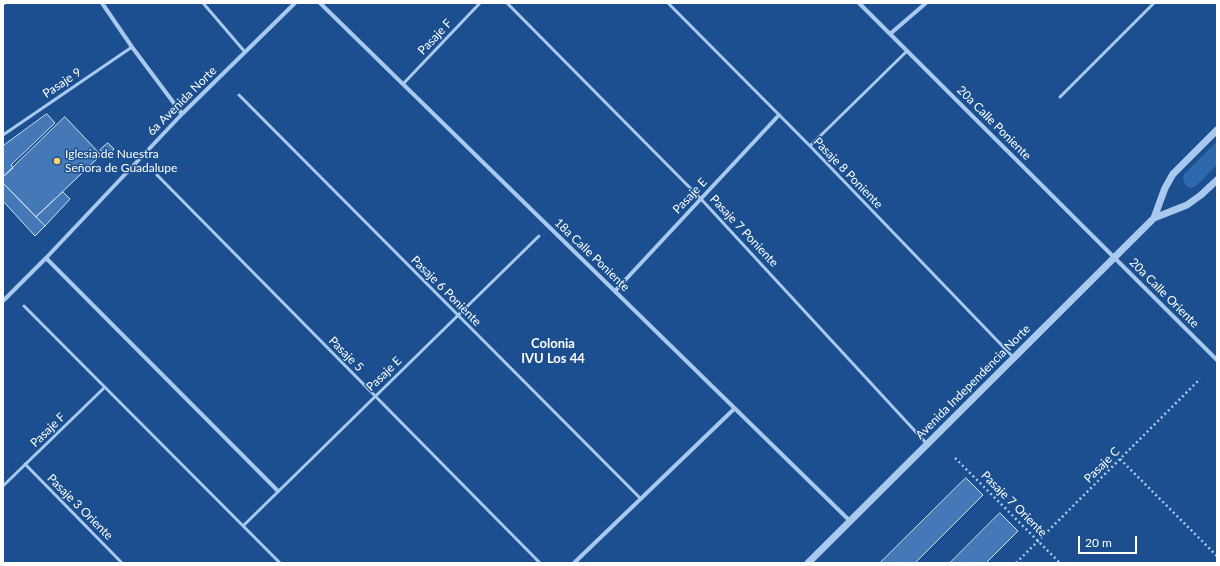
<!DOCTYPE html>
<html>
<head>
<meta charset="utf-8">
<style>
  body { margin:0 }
  #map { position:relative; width:1220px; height:566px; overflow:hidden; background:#1b4f8f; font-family:Lato,sans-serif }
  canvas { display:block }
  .frame { position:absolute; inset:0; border:4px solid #fff; pointer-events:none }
  .scale { position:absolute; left:1078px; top:536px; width:59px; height:18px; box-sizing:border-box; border:2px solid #fff; border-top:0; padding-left:5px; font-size:12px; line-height:14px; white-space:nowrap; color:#fff; -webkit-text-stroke:3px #1b4f8f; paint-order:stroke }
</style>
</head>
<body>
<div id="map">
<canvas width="1220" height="566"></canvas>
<div class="frame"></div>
<div class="scale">20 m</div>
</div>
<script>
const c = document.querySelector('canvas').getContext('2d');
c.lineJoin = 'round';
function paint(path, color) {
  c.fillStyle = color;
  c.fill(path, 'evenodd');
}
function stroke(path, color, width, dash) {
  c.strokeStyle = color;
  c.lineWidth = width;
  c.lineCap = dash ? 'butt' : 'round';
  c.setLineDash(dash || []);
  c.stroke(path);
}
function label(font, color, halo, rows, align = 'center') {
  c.font = font + ' Lato,sans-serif';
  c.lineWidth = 3;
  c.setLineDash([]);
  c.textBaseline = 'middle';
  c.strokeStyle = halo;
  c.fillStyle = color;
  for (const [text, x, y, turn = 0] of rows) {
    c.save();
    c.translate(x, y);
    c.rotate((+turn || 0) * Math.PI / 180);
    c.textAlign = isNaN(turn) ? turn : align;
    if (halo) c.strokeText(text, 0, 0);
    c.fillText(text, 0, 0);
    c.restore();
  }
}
paint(new Path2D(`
  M1217,141V165L1196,186L1191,188L1186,186L1183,179L1184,174Z`), '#2e69ad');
const building = new Path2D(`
  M47,114L55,123L11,165L13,168L3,177V146Z
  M65,117L101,155L36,217L3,183V177Z
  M108,143L114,149L107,157L100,150Z
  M3,183L45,226L35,236L3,201Z
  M63,192L70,199L45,226L36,217Z
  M966,478L983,495L915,563H880Z
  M1000,513L1018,531L986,563H950Z`);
paint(building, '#4478b7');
stroke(building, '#cfe3fa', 1);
stroke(new Path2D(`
  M955,458L1060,563
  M1120,459L1217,556
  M1016,563L1200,379`), '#a9c9ee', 2.5, [2, 3]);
stroke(new Path2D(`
  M203,3L245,52
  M507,3L701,199L927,444
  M668,3L810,146L1013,357
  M3,4L5,3
  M404,83L480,3
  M239,95L641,499
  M1060,97L1154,3
  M3,135L132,47
  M810,146L907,51
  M157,175L540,563
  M24,306L280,563
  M25,464L122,563
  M3,486L105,387
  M243,526L539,236`), '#a9c9ee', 3);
stroke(new Path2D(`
  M102,3L132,47L182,114
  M320,3L850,521
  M859,3L1217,360
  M890,34L926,3
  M46,258L278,491
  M615,291L779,115
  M3,301L46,258L182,114L295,3
  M574,563L734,409`), '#a9c9ee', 4);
stroke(new Path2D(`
  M1154,218L1165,188L1173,174L1217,130
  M808,563L1154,218L1187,205L1201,195L1217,180`), '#a9c9ee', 7);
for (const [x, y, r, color] of [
  [57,161,4,"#ffd166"]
]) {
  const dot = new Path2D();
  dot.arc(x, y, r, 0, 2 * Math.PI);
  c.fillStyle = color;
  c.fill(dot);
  stroke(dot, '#1b4f8f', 1.5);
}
label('12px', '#fff', '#1b4f8f', [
  ["Pasaje F",435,37,-47],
  ["Pasaje 9",62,83,-34],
  ["6a Avenida Norte",182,101,-45],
  ["20a Calle Poniente",994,123,45],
  ["Pasaje 8 Poniente",848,173,46],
  ["Pasaje E",690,196,-47],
  ["Pasaje 7 Poniente",744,231,47],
  ["18a Calle Poniente",592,255,44],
  ["Pasaje 6 Poniente",446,291,45],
  ["20a Calle Oriente",1164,293,45],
  ["Pasaje 5",346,354,45],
  ["Pasaje E",384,374,-44],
  ["Avenida Independencia Norte",973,382,-45],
  ["Pasaje F",48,430,-44],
  ["Pasaje C",1102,465,-45],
  ["Pasaje 7 Oriente",1014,504,45],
  ["Pasaje 3 Oriente",80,507,45]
]);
label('12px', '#fff', '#1b4f8f', [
  ["Iglesia de Nuestra",65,154],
  ["Señora de Guadalupe",65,168]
], 'left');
label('bold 13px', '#fff', '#1b4f8f', [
  ["Colonia",553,344],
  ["IVU Los 44",553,359]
]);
</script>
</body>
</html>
